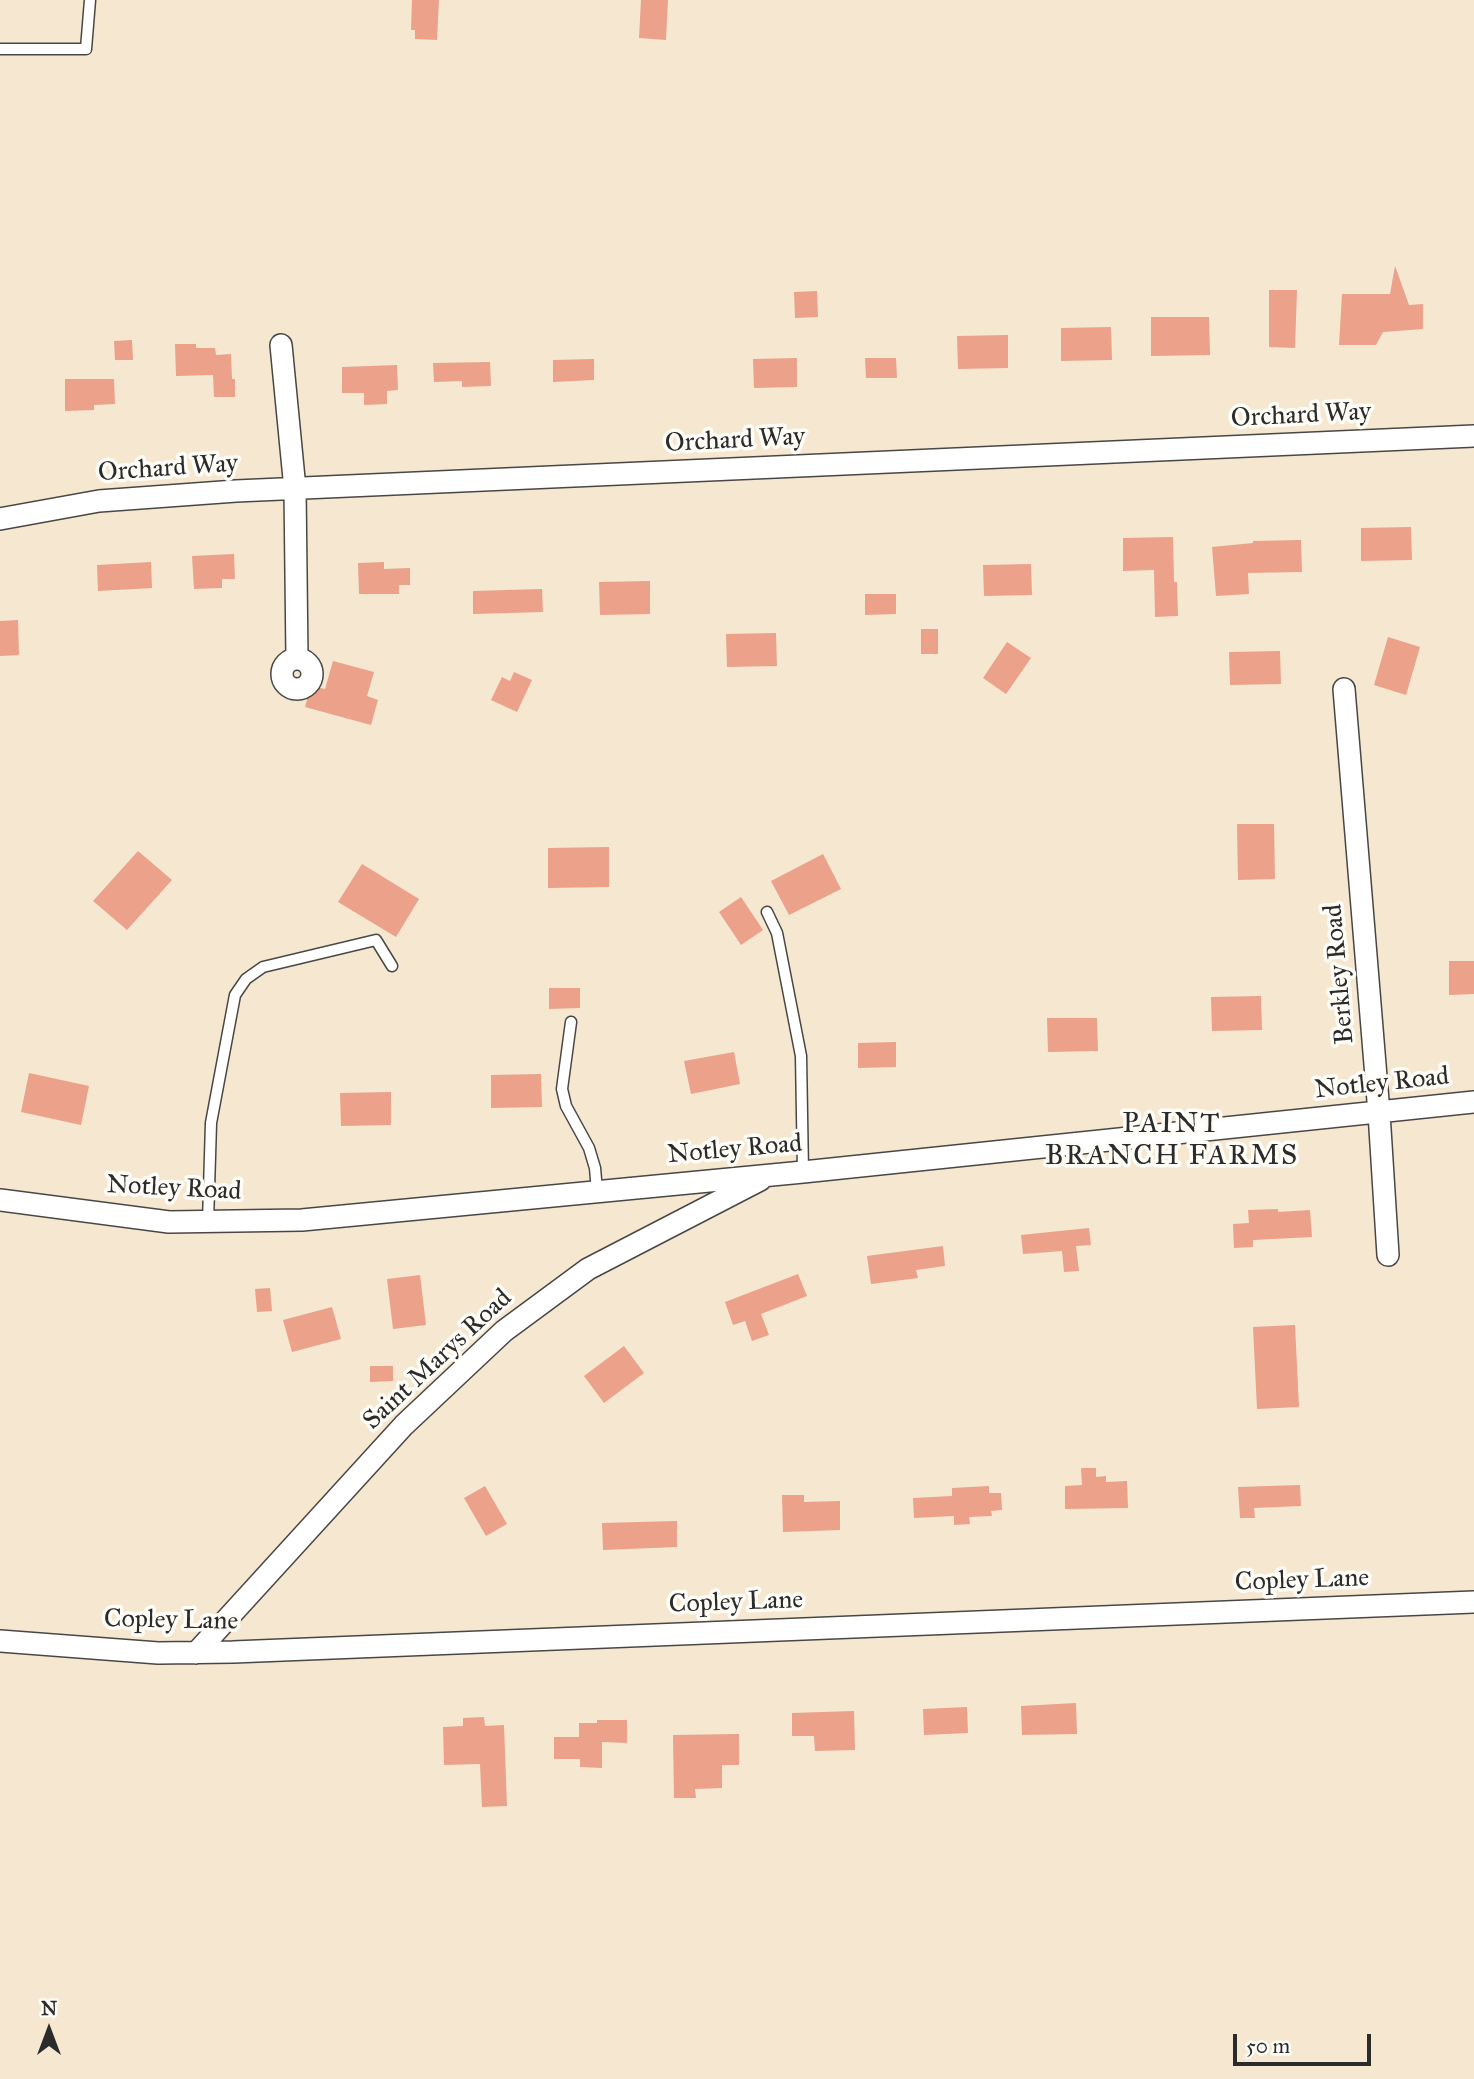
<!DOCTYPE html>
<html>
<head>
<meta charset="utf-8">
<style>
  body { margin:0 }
  #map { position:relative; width:1474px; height:2079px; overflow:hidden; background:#f5e7d0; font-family:"IM FELL Great Primer",serif }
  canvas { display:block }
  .north { position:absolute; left:14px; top:1995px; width:70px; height:70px; -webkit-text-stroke:5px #fdfcf7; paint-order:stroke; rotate:0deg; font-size:19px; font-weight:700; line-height:28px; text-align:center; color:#2b2b2b }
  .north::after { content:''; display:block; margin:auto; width:24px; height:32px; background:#2b2b2b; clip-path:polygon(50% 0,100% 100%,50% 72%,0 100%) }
  .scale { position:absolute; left:1233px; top:2034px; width:138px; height:32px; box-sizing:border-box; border:4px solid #2b2b2b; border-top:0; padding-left:9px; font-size:21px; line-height:24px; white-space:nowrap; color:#2b2b2b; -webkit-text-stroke:5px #fdfcf7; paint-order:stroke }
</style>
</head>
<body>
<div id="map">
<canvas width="1474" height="2079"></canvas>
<div class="north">N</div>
<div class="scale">50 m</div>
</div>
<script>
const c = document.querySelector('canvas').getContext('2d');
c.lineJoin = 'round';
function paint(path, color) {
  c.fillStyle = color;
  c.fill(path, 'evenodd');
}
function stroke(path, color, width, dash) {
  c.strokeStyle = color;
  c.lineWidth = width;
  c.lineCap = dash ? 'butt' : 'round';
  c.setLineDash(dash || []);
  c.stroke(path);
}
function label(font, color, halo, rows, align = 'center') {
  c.font = font + ' "IM FELL Great Primer",serif';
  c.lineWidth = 7;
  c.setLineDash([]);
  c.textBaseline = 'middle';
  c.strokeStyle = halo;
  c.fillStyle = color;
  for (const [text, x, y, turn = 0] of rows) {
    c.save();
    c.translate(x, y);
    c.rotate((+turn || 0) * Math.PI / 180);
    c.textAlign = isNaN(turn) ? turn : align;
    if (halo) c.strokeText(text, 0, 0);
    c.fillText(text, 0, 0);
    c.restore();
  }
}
paint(new Path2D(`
  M412,0H439L437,40L415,39V30H411Z
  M641,0H668L666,40L639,38Z
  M1395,266L1409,305L1423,304V329L1383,332L1376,345H1339L1342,294H1390Z
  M1269,290H1297L1295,348L1269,347Z
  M817,291L818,317L795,318L794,292Z
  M1151,317H1209L1210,355L1151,356Z
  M1111,327L1112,360L1061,361V328Z
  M1008,335V368L958,369L957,336Z
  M132,340L133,360H115L114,341Z
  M175,344H196V348H215L216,355L231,354L232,379H235V397H214L213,375L176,376Z
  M797,358V387L754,388L753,359Z
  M865,358H896L897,378H866Z
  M594,359V380L553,382V360Z
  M490,362L491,386L462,387V381L434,382L433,363Z
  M397,365L398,390L387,391V404L364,405V393H342V367Z
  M65,379H114L115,404L94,405V410L65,411Z
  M1411,527L1412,560L1361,561V528Z
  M1173,537L1174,582H1177L1178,616L1155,617L1154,570L1123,571V538Z
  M1301,540L1302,572L1248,573L1249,594L1216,596L1212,547L1253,543V541Z
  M234,554L235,579H222V588L194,589L192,556Z
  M151,562L152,588L98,591L97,565Z
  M384,562V569L410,568V585H399V594H359L358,563Z
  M1031,564L1032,595L984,596L983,565Z
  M650,581V614L600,615L599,582Z
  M542,589L543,612L473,614V591Z
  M865,594H896V614L865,615Z
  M18,620L19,655L0,656V621Z
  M921,629H938V654H921Z
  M776,633L777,666L727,667L726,634Z
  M1388,637L1420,647L1406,695L1374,685Z
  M1007,642L1031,658L1006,694L983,678Z
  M1280,651L1281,684L1230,685L1229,652Z
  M333,661L374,672L367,696L378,700L371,725L305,707L311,686L325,689Z
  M514,672L532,680L517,712L491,700L502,677L510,681Z
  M1237,824H1274L1275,879L1238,880Z
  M609,847V887L548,888V848Z
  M138,851L172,880L127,930L93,901Z
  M823,854L841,889L789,915L771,881Z
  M362,864L419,899L396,937L338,902Z
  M741,897L763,930L741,945L719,912Z
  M1449,961H1474V994L1449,995Z
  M549,988H580V1008L549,1009Z
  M1261,996L1262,1030L1212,1031L1211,997Z
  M1047,1018H1097L1098,1051L1048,1052Z
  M896,1042V1067L858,1068V1043Z
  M734,1052L740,1084L691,1094L684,1061Z
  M29,1073L89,1086L81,1125L21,1112Z
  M541,1074L542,1107L491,1108V1075Z
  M391,1092V1125L341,1126L340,1093Z
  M1278,1209V1212L1310,1210L1312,1237L1253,1240V1247L1234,1248L1233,1224L1249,1223L1248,1210Z
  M1089,1228L1091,1245L1076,1246L1079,1271L1064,1272L1062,1251L1023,1254L1021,1235Z
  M943,1246L945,1266L916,1270L918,1278L871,1284L867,1256Z
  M798,1274L807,1296L761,1314L769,1335L752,1341L745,1321L733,1325L725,1302Z
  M420,1275L426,1325L393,1329L387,1279Z
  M270,1288L272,1311L257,1312L255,1289Z
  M332,1307L341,1339L292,1352L283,1320Z
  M1295,1325L1299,1407L1257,1409L1253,1327Z
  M624,1346L644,1373L604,1403L584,1376Z
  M370,1366H393V1381L370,1382Z
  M1081,1468H1096V1477L1106,1476V1482L1127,1481L1128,1508L1065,1509V1486L1082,1485Z
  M1300,1485L1301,1506L1254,1508L1255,1518H1240L1238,1487Z
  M485,1486L507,1524L486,1536L464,1498Z
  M989,1486V1493H1001L1002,1510L991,1511L992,1516L969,1517L970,1524L954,1525V1516L914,1518L913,1498L952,1496V1488Z
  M782,1495H804V1502L840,1501V1530L783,1532Z
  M677,1521V1547L603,1550L602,1523Z
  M1076,1703L1077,1734L1022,1735L1021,1706Z
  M967,1707L968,1733L924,1735L923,1709Z
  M854,1711L855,1750L815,1751L814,1736H792V1713Z
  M484,1717L485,1726L504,1725L507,1806L482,1807L480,1764L444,1765L443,1727L463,1726V1718Z
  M597,1720H627V1743L602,1742V1768L580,1767V1759H554V1737H579V1723H597Z
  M739,1734V1765H722V1788L695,1789L696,1798H674L673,1735Z`), '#eba18a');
const service = new Path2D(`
  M0,49H86L90,0
  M767,912L777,933L801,1056L803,1172
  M571,1022L562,1089L566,1106L589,1148L595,1168L597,1191
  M208,1222L211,1123L235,995L246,979L263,967L376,940L392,966`);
const minor = new Path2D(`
  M281,345L295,489L297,659
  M0,519L99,501L236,491L1474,436
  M282 674a15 15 0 1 1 30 0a15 15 0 1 1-30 0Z
  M1344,689L1379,1113L1388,1255
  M0,1200L169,1222L302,1220L803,1172L1474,1102
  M0,1641L158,1653L233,1652L1474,1602
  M196,1653L404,1425L504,1331L588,1269L760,1180`);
stroke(service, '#494744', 13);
stroke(minor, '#494744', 24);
stroke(service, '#fff', 10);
stroke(minor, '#fff', 21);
label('26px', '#2b2b2b', '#fdfcf7', [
  ["Orchard Way",1301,416,-3],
  ["Orchard Way",735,441,-3],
  ["Orchard Way",168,469,-4],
  ["Berkley Road",1340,974,-95],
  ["Notley Road",1382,1084,-6],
  ["Notley Road",735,1150,-5],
  ["Notley Road",174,1189,3],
  ["Saint Marys Road",438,1360,-43],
  ["Copley Lane",1302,1581,-2],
  ["Copley Lane",736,1603,-2],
  ["Copley Lane",171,1621,1]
]);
c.letterSpacing = '2px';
label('28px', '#2b2b2b', '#fdfcf7', [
  ["PAINT",1172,1125],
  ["BRANCH FARMS",1172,1157]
]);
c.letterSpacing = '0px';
</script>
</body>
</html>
